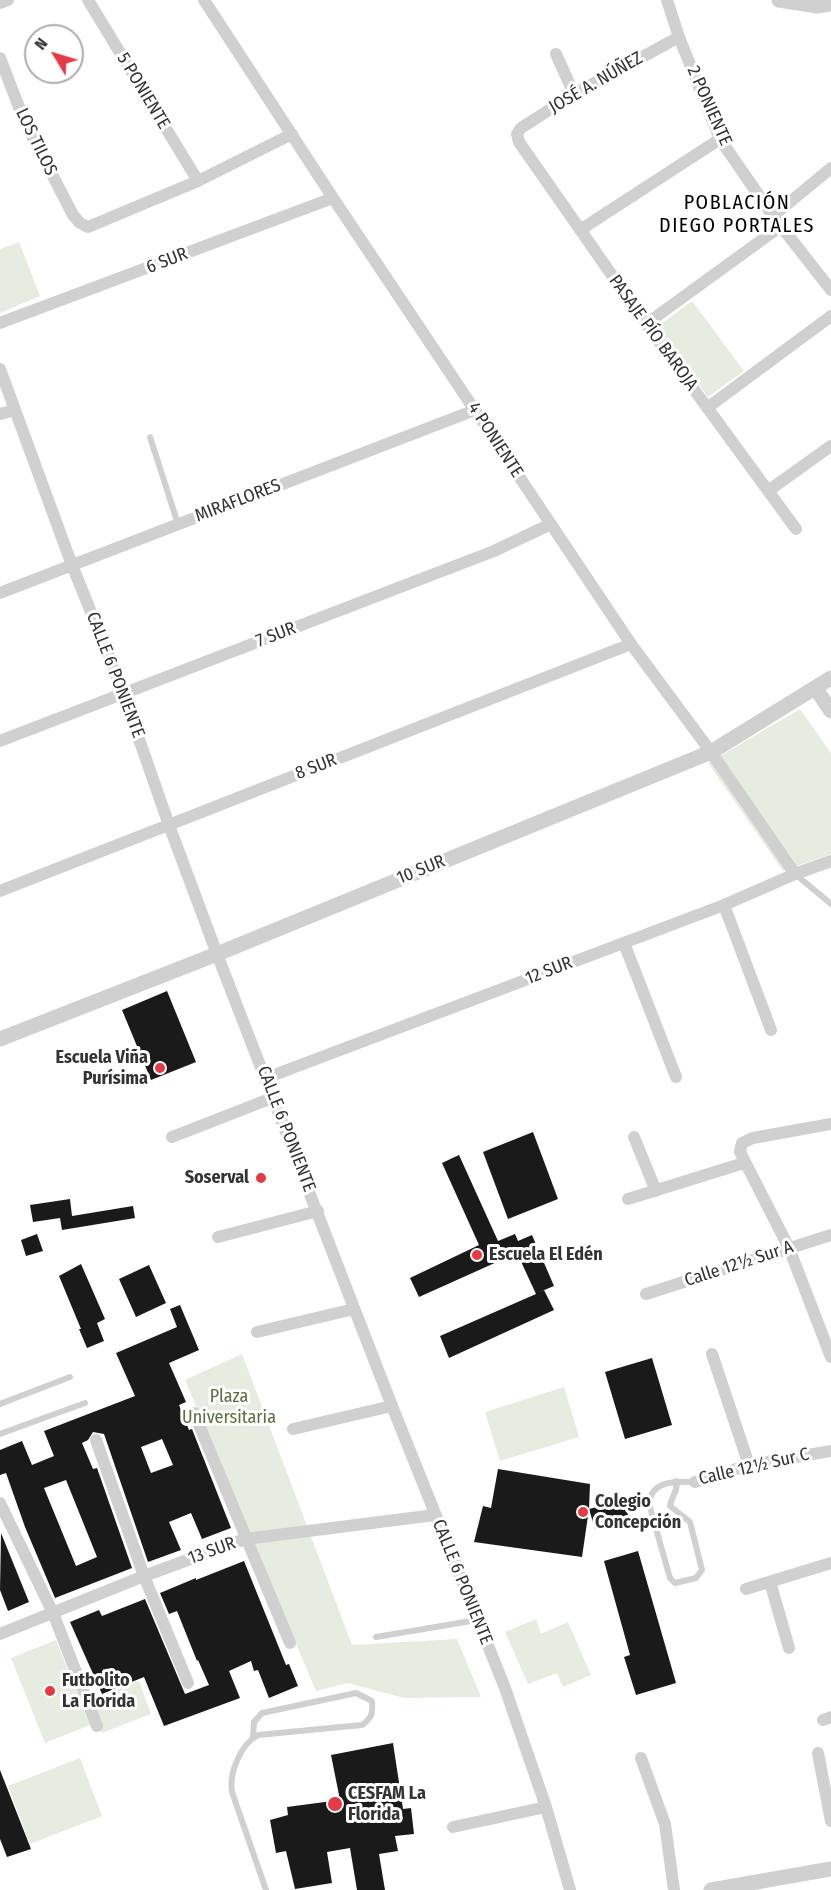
<!DOCTYPE html>
<html>
<head>
<meta charset="utf-8">
<style>
  body { margin:0 }
  #map { position:relative; width:831px; height:1890px; overflow:hidden; background:#fff; font-family:"Fira Sans Condensed",sans-serif }
  canvas { display:block }
  .north { position:absolute; left:24px; top:24px; width:60px; height:60px; box-sizing:border-box; background:#fff; border:2px solid #adadad; border-radius:50%; rotate:308deg; font-size:16px; font-weight:700; line-height:24px; text-align:center; color:#333 }
  .north::after { content:''; display:block; margin:auto; width:21px; height:27px; background:#e63946; clip-path:polygon(50% 0,100% 100%,50% 72%,0 100%) }
</style>
</head>
<body>
<div id="map">
<canvas width="831" height="1890"></canvas>
<div class="north">N</div>
</div>
<script>
const c = document.querySelector('canvas').getContext('2d');
c.lineJoin = 'round';
function paint(path, color) {
  c.fillStyle = color;
  c.fill(path, 'evenodd');
}
function stroke(path, color, width, dash) {
  c.strokeStyle = color;
  c.lineWidth = width;
  c.lineCap = dash ? 'butt' : 'round';
  c.setLineDash(dash || []);
  c.stroke(path);
}
function label(font, color, halo, rows, align = 'center') {
  c.font = font + ' "Fira Sans Condensed",sans-serif';
  c.lineWidth = 6;
  c.setLineDash([]);
  c.textBaseline = 'middle';
  c.strokeStyle = halo;
  c.fillStyle = color;
  for (const [text, x, y, turn = 0] of rows) {
    c.save();
    c.translate(x, y);
    c.rotate((+turn || 0) * Math.PI / 180);
    c.textAlign = isNaN(turn) ? turn : align;
    if (halo) c.strokeText(text, 0, 0);
    c.fillText(text, 0, 0);
    c.restore();
  }
}
paint(new Path2D(`
  M19,242L40,296L0,313V249Z
  M692,301L744,371L708,397L657,327Z
  M800,709L831,753V854L783,871L708,763Z
  M242,1354L352,1645L457,1639L481,1697L404,1698L348,1683L316,1691L185,1380Z
  M564,1387L579,1437L500,1461L485,1412Z
  M536,1619L541,1634L568,1622L591,1675L563,1687L557,1673L528,1684L505,1632Z
  M56,1640L90,1725L45,1743L11,1658Z
  M139,1681L151,1714L102,1733L90,1700Z
  M80,1758L102,1816L30,1844L8,1786Z`), '#e6ecdf');
paint(new Path2D(`
  M167,991L196,1062L151,1080L122,1010Z
  M533,1132L558,1199L508,1219L483,1152Z
  M459,1155L498,1241L515,1234L518,1241L532,1235L554,1286L537,1293L544,1290L554,1310L449,1358L440,1336L536,1294L517,1253L419,1297L410,1278L479,1245L442,1163Z
  M70,1199L72,1216L133,1206L135,1218L62,1230L60,1218L33,1222L30,1205Z
  M37,1234L43,1251L26,1256L21,1240Z
  M81,1264L105,1319L97,1323L104,1341L87,1348L79,1329H81L59,1276Z
  M149,1265L166,1303L136,1317L119,1279Z
  M180,1305L199,1350L169,1363L186,1402L179,1405L189,1430L192,1429L231,1528L202,1539L191,1513L169,1522L181,1550L148,1562L104,1434L93,1432L88,1440L82,1443L93,1469L97,1468L132,1568L55,1598L25,1527L6,1473L0,1475V1450L22,1441L32,1465L54,1456L44,1431L135,1396L116,1353L177,1327L170,1309ZM162,1439L173,1465L151,1473L141,1447ZM66,1480L97,1557L76,1566L44,1488Z
  M652,1358L672,1425L625,1439L605,1372Z
  M498,1469L590,1484L589,1509L582,1557L474,1542L483,1506L491,1508Z
  M625,1500L629,1521L595,1529L589,1509Z
  M1,1533L29,1602L8,1611L0,1590Z
  M638,1551L676,1683L636,1695L624,1657L630,1655L604,1561Z
  M244,1561L286,1665L289,1664L298,1686L269,1698L258,1670L254,1671L251,1661L229,1671L240,1698L164,1726L144,1677L102,1694L70,1622L99,1610L102,1616L145,1599L185,1694L209,1685L198,1660L197,1661L177,1611L169,1614L160,1593L196,1578V1580Z
  M393,1743L403,1809L411,1808L414,1834L395,1836L398,1851L379,1854L385,1890H357L350,1848L327,1852L332,1883L295,1889L286,1851L276,1853L270,1820L288,1815L287,1807L340,1800L331,1755Z
  M0,1770L31,1849L7,1857L0,1839Z`), '#1a1a1a');
stroke(new Path2D(`
  M150,437L178,524
  M795,874L831,904
  M0,1404L70,1377
  M0,1434L85,1403
  M676,1481C679,1491 671,1496 670,1506L690,1522L702,1570L696,1578L675,1583L670,1578L649,1504C651,1480 677,1481 695,1482
  M376,1637L477,1620
  M253,1738L254,1722L262,1713L356,1693L372,1701C373,1713 372,1718 362,1725L258,1735C240,1745 229,1773 232,1792L266,1890`), '#d0d0d0', 6);
stroke(new Path2D(`
  M88,0L198,181
  M204,0L333,198L631,644L711,752L795,874
  M667,0L679,37L720,139L773,216L831,290
  M0,3L8,0
  M679,37L574,94L521,128L517,134L519,142L646,324L796,529
  M556,54L574,94
  M0,58L24,120L73,215L80,223L88,227L198,181L292,134
  M773,216L831,168
  M580,230L720,139
  M0,323L333,198
  M646,324L781,226
  M0,369L72,565L118,679L169,825L217,954L392,1406L505,1688L546,1807L570,1890
  M707,408L831,316
  M0,414L15,410
  M768,491L831,446
  M0,593L475,410
  M0,741L494,551L551,524
  M0,891L631,644
  M724,905L771,1030
  M624,943L676,1077
  M266,1078L724,905L795,874L831,861
  M831,1124L753,1138L742,1143L740,1152L789,1248L831,1357
  M172,1137L272,1098
  M634,1137L656,1191
  M628,1199L744,1163
  M218,1237L318,1211
  M646,1294L831,1235
  M257,1332L354,1309
  M712,1354L749,1465
  M194,1413L290,1643
  M293,1429L392,1406
  M96,1440L144,1576L188,1683
  M695,1482L749,1465L831,1451
  M0,1503L53,1613L97,1726
  M770,1582L789,1648
  M746,1589L831,1563
  M0,1634L144,1576L245,1539L435,1515
  M823,1720L831,1717
  M818,1753L831,1821
  M641,1758L665,1824L674,1890
  M453,1827L546,1807`), '#d0d0d0', 12);
stroke(new Path2D(`
  M779,0L817,6L831,4
  M816,689L831,711
  M0,1039L217,954L711,752L831,678
  M711,1890L831,1869`), '#d0d0d0', 15);
for (const [x, y, r, color] of [
  [160,1068,6,"#e63946"],
  [261,1178,6,"#e63946"],
  [477,1255,6,"#e63946"],
  [583,1512,6,"#e63946"],
  [50,1691,6,"#e63946"],
  [335,1804,8,"#e63946"]
]) {
  const dot = new Path2D();
  dot.arc(x, y, r, 0, 2 * Math.PI);
  c.fillStyle = color;
  c.fill(dot);
  stroke(dot, '#fff', 2);
}
label('18px', '#333', '#fff', [
  ["JOSÉ A. NÚÑEZ",596,83,-30],
  ["5 PONIENTE",143,91,59],
  ["2 PONIENTE",709,106,66],
  ["LOS TILOS",36,142,64],
  ["6 SUR",167,261,-21],
  ["PASAJE PÍO BAROJA",653,333,54],
  ["4 PONIENTE",495,440,57],
  ["MIRAFLORES",238,501,-21],
  ["7 SUR",276,635,-21],
  ["CALLE 6 PONIENTE",115,675,69],
  ["8 SUR",316,767,-21],
  ["10 SUR",421,870,-22],
  ["12 SUR",549,971,-21],
  ["CALLE 6 PONIENTE",286,1129,69],
  ["Calle 12½ Sur A",739,1264,-18],
  ["Calle 12½ Sur C",754,1467,-13],
  ["13 SUR",212,1551,-20],
  ["CALLE 6 PONIENTE",462,1582,68]
]);
label('bold 18px', '#333', '#fff', [
  ["Escuela Viña",148,1058,"right"],
  ["Purísima",148,1079,"right"],
  ["Soserval",249,1178,"right"],
  ["Escuela El Edén",489,1255],
  ["Colegio",595,1502],
  ["Concepción",595,1523],
  ["Futbolito",62,1681],
  ["La Florida",62,1702],
  ["CESFAM La",348,1794],
  ["Florida",348,1815]
], 'left');
label('18px', '#56703f', '#fff', [
  ["Plaza",229,1397],
  ["Universitaria",229,1418]
]);
c.letterSpacing = '1.5px';
label('20px', '#000', '#fff', [
  ["POBLACIÓN",737,203],
  ["DIEGO PORTALES",737,226]
]);
c.letterSpacing = '0px';
</script>
</body>
</html>
